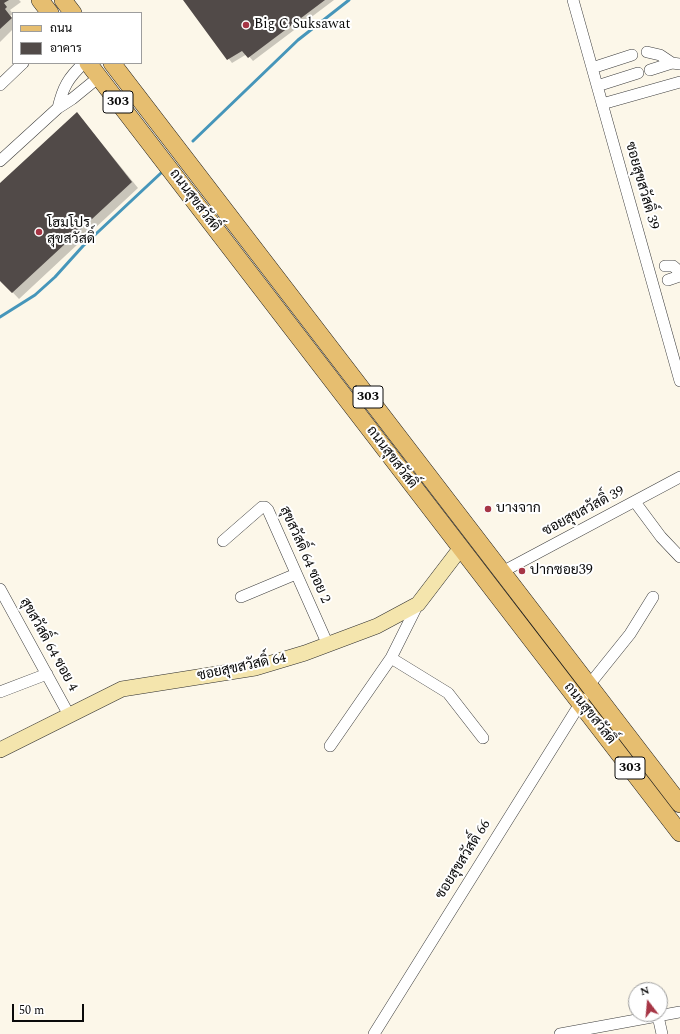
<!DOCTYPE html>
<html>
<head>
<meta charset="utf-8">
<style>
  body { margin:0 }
  #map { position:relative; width:680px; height:1034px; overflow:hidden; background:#fcf7e9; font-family:Spectral,Sarabun,serif }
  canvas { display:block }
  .legend { position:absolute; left:12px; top:12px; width:130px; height:52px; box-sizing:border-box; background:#fff; border:1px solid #9d9d9d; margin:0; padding:5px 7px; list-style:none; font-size:12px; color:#0a0a0a }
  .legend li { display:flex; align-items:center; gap:8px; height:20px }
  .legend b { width:20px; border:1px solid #9d9d9d }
  .north { position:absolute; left:628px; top:982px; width:40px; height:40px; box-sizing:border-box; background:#fff; border:1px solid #9d9d9d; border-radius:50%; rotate:344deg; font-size:11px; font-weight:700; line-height:16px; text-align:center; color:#0a0a0a }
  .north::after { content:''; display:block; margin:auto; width:14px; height:18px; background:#a63545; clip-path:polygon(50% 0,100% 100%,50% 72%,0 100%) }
  .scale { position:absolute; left:12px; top:1004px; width:72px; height:18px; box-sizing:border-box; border:2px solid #0a0a0a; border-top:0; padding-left:5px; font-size:12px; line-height:14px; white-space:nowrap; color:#0a0a0a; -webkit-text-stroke:3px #fff; paint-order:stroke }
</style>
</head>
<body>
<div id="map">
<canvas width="680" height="1034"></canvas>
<ul class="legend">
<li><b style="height:5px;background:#e6be70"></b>ถนน</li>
<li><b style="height:11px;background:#514a48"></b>อาคาร</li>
</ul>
<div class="north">N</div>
<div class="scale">50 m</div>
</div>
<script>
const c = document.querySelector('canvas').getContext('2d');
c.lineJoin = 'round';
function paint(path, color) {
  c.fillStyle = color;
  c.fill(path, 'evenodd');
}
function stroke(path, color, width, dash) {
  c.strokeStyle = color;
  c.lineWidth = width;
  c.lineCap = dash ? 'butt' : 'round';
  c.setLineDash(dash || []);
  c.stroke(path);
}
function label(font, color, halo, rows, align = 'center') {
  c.font = font + ' Spectral,Sarabun,serif';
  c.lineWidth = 4;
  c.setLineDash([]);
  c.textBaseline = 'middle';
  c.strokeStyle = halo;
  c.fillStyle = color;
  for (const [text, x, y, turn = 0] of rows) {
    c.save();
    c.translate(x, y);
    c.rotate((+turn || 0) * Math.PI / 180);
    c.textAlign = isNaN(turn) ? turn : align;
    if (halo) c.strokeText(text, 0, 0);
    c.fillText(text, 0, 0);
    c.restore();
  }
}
paint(new Path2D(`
  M0,0H19L21,2L10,10L13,14L10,16L13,19V29L0,42Z
  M184,0H334L253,61L247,54L232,63Z
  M77,113L138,188L19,299L0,279V185Z`), '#0003');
stroke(new Path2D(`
  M193,141L298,40L349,0
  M0,317L35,295L55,277L83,246L161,173`), '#4696ba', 3);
paint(new Path2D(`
  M0,0H9L4,3L7,7L5,9L12,18L0,29Z
  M183,0H325L248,58L242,51L227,60Z
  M77,112L132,182L12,293L0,281V183Z`), '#514a48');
const street = new Path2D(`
  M573,0L680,381
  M647,52L660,55L672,63
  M592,68L632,55
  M650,70L672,63L680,64
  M0,85L23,63
  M597,86L638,73
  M602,104L680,82
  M58,108C63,87 68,78 84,63
  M0,161L58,108L72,99L99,77
  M665,266H673L680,272
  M668,280L680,276
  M635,502L661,537L680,557
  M223,541L262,507H265L268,510L328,645
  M502,572L680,477
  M0,589L69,715
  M241,597L296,574
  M418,604L391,658L448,693L483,738
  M589,685L630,634L653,597
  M0,692L47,674
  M330,746L391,658
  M658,1016L662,1034
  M374,1034L583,699
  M560,1034L680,1012`);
const secondary = new Path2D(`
  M0,750L122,689L255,668L305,653L377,626L418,604L460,549`);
const primary = new Path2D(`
  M40,0L50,13
  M63,0L73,13
  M88,63L680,833
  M112,63L680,804`);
stroke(street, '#3d3d3d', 12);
stroke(secondary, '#2c2c2c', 16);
stroke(primary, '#1b1b1b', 18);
stroke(street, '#fff', 11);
stroke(secondary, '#f4e5ad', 15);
stroke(primary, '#e6be70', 17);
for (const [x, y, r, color] of [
  [246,25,4,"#a63545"],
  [39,232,4,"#a63545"],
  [488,509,4,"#a63545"],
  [522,571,4,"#a63545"]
]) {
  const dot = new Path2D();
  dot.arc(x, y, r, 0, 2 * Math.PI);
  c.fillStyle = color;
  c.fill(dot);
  stroke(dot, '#fff', 1.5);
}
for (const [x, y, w] of [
  [118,102,30],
  [368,397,30],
  [630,768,30]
]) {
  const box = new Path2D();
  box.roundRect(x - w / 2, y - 11, w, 22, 3);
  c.fillStyle = '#fff';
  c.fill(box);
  stroke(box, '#0a0a0a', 1);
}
label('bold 13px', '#0a0a0a', null, [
  ["303",118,102],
  ["303",368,397],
  ["303",630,768]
]);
label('14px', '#0a0a0a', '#fff', [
  ["Big C Suksawat",254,25],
  ["โฮมโปร",47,224],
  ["สุขสวัสดิ์",47,240],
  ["บางจาก",496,509],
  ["ปากซอย39",530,571]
], 'left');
label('14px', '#0a0a0a', '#fff', [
  ["ซอยสุขสวัสดิ์ 39",641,186,74],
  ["ถนนสุขสวัสดิ์",194,201,53],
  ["ถนนสุขสวัสดิ์",391,458,53],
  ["ซอยสุขสวัสดิ์ 39",584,512,-28],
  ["สุขสวัสดิ์ 64 ซอย 2",304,555,66],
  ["สุขสวัสดิ์ 64 ซอย 4",48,645,61],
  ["ซอยสุขสวัสดิ์ 64",242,668,-12],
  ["ถนนสุขสวัสดิ์",589,714,52],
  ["ซอยสุขสวัสดิ์ 66",464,860,-58]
]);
</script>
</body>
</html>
